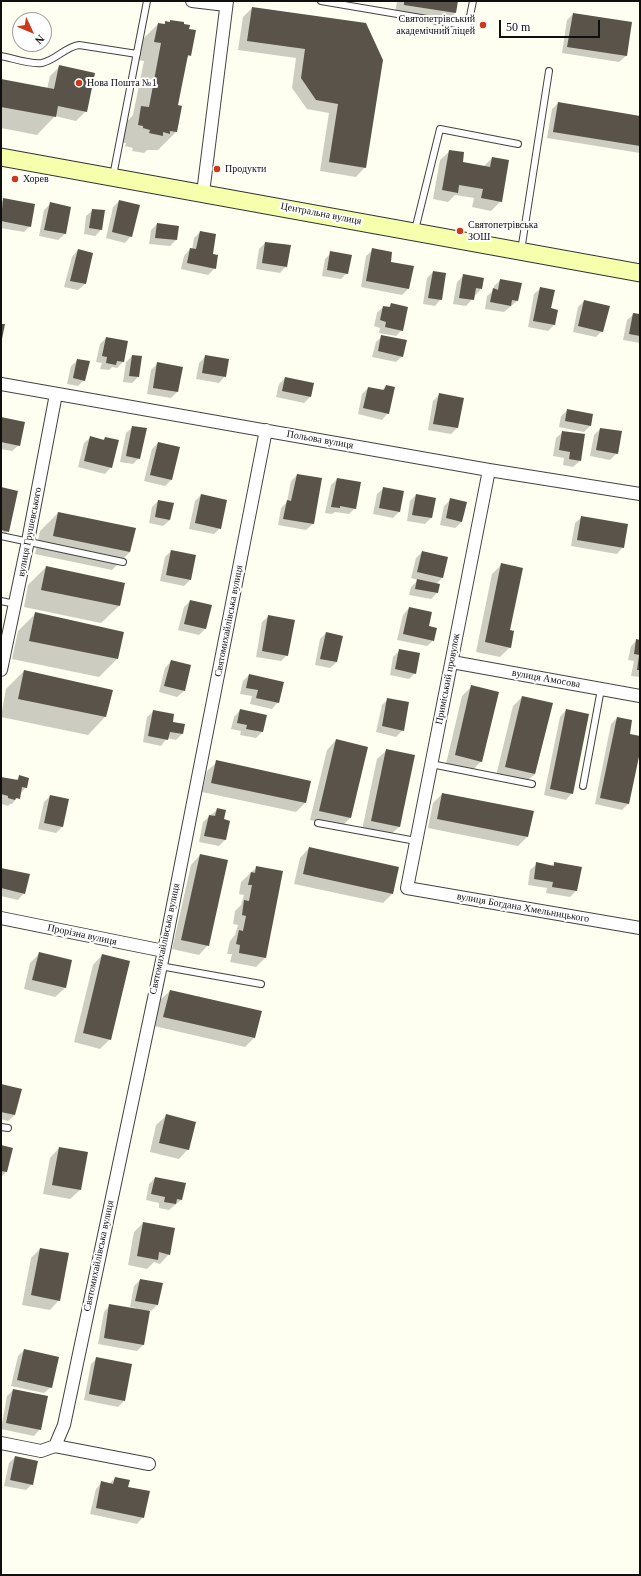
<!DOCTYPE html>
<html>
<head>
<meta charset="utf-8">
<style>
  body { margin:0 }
  #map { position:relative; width:641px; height:1576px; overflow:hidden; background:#fffff1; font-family:"Times New Roman",serif }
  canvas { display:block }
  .frame { position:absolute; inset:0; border:2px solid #0f0f0f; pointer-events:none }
  .north { position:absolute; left:12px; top:12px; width:40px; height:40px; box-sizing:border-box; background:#fff; border:1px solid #9f9f9f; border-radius:50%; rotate:134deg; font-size:11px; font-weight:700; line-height:16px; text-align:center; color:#0f0f0f }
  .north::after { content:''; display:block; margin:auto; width:14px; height:18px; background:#cd3918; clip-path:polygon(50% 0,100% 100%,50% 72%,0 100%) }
  .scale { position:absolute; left:499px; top:20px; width:101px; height:18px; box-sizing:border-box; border:2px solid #0f0f0f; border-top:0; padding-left:5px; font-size:12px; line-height:14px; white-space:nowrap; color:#0f0f0f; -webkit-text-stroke:3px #fff; paint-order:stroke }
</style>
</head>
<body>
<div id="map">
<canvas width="641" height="1576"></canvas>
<div class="frame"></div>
<div class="north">N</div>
<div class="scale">50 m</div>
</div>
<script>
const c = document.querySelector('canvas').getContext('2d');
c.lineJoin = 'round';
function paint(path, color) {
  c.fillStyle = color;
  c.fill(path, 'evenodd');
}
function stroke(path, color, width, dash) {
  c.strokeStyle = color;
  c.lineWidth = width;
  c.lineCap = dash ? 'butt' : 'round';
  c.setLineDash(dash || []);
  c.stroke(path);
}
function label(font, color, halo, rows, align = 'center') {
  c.font = font + ' "Times New Roman",serif';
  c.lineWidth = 4;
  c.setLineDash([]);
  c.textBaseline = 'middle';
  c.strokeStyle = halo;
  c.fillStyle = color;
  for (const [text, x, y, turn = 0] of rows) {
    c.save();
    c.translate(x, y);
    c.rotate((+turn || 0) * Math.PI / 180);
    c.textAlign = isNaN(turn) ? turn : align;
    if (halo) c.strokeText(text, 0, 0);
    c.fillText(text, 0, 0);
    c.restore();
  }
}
paint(new Path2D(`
  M397,1H457L455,13L446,22L395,14Z
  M252,8L366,24L365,167L356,177L320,171L329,113L307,109L292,88L296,58L238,50L243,17Z
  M573,14L631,23L626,56L619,62L562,53L567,20Z
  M171,21L188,29L190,55L186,59L177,106L176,132L158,150H147L144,153L132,151L133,148L125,146L126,143H120L124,125L133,115L144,61L136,60L140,42L158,24L163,25L166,22L169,23Z
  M60,66L86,111L76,121L55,116L37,135L1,128V80L47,89L50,76Z
  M558,103L640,117V153L547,138L552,109Z
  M450,151L461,163L484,166L492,158L501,201L491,211L472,207L474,198L455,195L448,202L433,199L440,160Z
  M4,199L30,226L24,232L1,228V202Z
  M119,201L131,236L125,243L106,238L113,207Z
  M50,204L70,208L65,234L58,240L39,236L44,210Z
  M93,210L101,230L95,236L84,234L86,216Z
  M157,224L176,240L170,246L149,244L151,230Z
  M200,232L211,255L215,268L208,275L181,269L184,256L190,249L192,250L194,238Z
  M265,243L286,266L280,273L256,269L259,249Z
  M78,250L92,254L85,284L78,290L64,287L72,257Z
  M373,250L389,263L408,289L402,295L361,287L366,256Z
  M331,253L347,273L341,279L322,276L325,259Z
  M433,272L441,299L435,306L423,304L427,278Z
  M463,276L481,289L466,306L453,304L457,282Z
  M501,280L517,301L504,312L485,309L487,296L494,290V286Z
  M541,288L550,309L554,325L548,331L528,327L534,294Z
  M584,301L602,331L596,337L573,332L578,307Z
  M391,304L402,330L396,336L379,333L380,328L374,326L377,313L383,307L388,308Z
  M634,314L640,315V343L623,340L627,320Z
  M382,336L402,356L396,362L372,357L376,342Z
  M106,338L127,342L123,362L117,368L112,367L109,370L100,369L102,363L96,362L100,344Z
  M132,356L138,377L132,383L123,382L126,362Z
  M205,357L225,376L219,383L196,379L199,363Z
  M78,360L84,380L78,386L67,384L71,366Z
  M158,363L177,392L171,398L147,394L151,370Z
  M285,378L310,397L304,403L276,397L279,384Z
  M386,386L388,413L382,420L358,414L362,394L368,388L381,391Z
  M440,394L462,399L457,428L451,434L428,430L433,401Z
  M568,410L592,415L590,426L584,432L559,427L561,416Z
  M1,418L19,445L12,451L1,449Z
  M133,427L139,458L133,464L120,462L126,433Z
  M600,429L617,453L610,460L590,456L594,435Z
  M563,432L580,461L573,467L563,465L564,458L553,456L556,438Z
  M91,437L103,440L105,438L111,467L105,474L78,467L84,443Z
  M158,443L171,480L165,486L144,481L152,449Z
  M297,475L321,479L313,524L306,530L278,525L281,508L287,502L291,481Z
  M337,479L355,508L349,514L335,512L332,514L325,513L331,485Z
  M1,488L8,531L1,538Z
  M384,488L399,512L393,518L373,514L377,494Z
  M201,495L220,528L214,534L189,529L195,501Z
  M416,495L431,518L425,524L407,521L410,501Z
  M450,500L462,522L455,528L440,525L444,506Z
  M158,501L170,520L163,526L149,523L152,507Z
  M58,513L130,552L112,570L35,554L40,531Z
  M582,517L623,547L617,554L571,546L575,523Z
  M171,551L190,580L184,586L160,581L165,557Z
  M422,552L442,578L436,584L437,593L431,599L409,595L411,587L418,580L411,578L416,558Z
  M501,565L510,647L500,657L476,652L492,574Z
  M46,567L119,606L101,623L24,607L28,585Z
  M190,601L211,606L205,629L199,635L178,630L184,607Z
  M409,608L428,627L434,640L427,646L397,640L403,615Z
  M36,613L123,633L117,659L99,677L12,659L18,631Z
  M269,616L287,655L281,661L256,657L262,622Z
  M326,633L337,662L330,668L315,665L320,639Z
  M637,640L640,641V677L631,676L634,661L628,660L631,646Z
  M400,650L415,673L409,679L390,675L393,657Z
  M171,661L184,691L177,697L159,692L165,668Z
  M24,671L105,717L88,735L1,717L6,689Z
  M249,675L278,702L272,709L250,704L252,696L240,694L243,681Z
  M472,686L481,761L472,771L446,764L462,696Z
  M522,697L552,704L535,774L525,783L496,776L513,706Z
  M388,699L403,730L396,737L376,732L382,705Z
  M240,710L266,716L262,732L256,738L240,735L241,731L231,729L234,717Z
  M566,710L572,793L566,800L544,795L560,717Z
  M154,711L171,723L184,725L182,734L176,740L167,738L161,746L143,742L147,717Z
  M617,718L628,734L640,737V747L629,803L622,810L595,804L611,724Z
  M336,740L367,747L350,818L341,827L310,820L327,750Z
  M387,750L414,756L399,827L389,836L362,830L377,759Z
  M217,762L310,782L305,803L296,812L202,792L207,771Z
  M19,777L26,787L12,804H10L8,806L2,804L1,778L15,781Z
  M442,794L527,837L518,846L428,828L433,803Z
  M50,796L68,800L62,827L56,833L38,829L44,802Z
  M218,809L223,820L229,822L225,840L219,846L199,842L203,822Z
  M309,848L393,893L383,903L294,884L300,858Z
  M200,855L208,945L199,955L172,949L191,865Z
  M555,863L580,867L576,891L570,897L546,893L547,888L528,885L530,870L537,864L551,866Z
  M257,867L265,958L256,967L230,962L232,954H227L230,941L235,935L238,925L233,924L235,911L241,905L244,895L239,894L241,882Z
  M1,869L24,893L18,900L1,896Z
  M40,953L65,988L55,997L24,989L30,963Z
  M102,955L110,1039L100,1049L74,1042L93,965Z
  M170,991L255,1037L245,1047L154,1026L160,1000Z
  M1,1085L15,1115L8,1121L1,1119Z
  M166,1116L188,1149L179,1159L150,1152L156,1125Z
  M1,1146L11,1149L6,1172L1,1177Z
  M59,1148L80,1190L70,1199L43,1194L50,1158Z
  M155,1178L181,1200L169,1210L159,1208V1203L146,1200L149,1184Z
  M143,1223L169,1254L160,1264L154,1262L147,1269L128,1265L134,1232Z
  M40,1249L59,1300L50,1310L22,1305L31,1258Z
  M140,1280L158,1304L151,1311L149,1310L143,1345L137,1351L98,1344L104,1312L110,1305L136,1310V1308L130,1307L134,1286Z
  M24,1350L51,1387L44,1393L11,1386L18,1356Z
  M97,1358L124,1401L118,1407L84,1400L91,1364Z
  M13,1390L40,1429L34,1436L1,1429L7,1396Z
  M15,1457L32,1484L26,1490L4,1486L9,1463Z
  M115,1478L127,1488L143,1517L137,1524L90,1514L96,1489L102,1482L109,1484Z`), '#0003');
paint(new Path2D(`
  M404,1H458L456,13L404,5Z
  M252,7L366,23L383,60L366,168L329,162L338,104L316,100L301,78L305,49L247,41Z
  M573,13L632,22L627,56L567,47Z
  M170,20L184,22V24L190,25L189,29L196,30L191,56L188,55L178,105L182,106L177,132L170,131V134L163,132V136L149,133L150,130L143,128V126L138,125L141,106L149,107L161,43L154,42L158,23L165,24V21L170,22Z
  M59,65L95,73L87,112L58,106L56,117L1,107V79L54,89Z
  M558,102L640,116V146L553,132Z
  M449,150L464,152L463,162L490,167L492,157L509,160L502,202L481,198L483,189L459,185L458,193L442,190Z
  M3,198L35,204L31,227L1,221Z
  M119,200L140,205L132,237L112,232Z
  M50,202L71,207L66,234L44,230Z
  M92,209L105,210L102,230L89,228Z
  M157,223L179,226L177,240L155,238Z
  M200,231L216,234L213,254L218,255L216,269L187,263L190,248L196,249Z
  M265,242L291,245L287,267L262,263Z
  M372,248L392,252L391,262L414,266L409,289L366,281Z
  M78,249L93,253L86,284L70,281Z
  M330,251L352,255L348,274L327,270Z
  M433,271L446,273L442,300L428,298Z
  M463,274L484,278L482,289L476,288L474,300L459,298Z
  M500,279L522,283L518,301L512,300L511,306L490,302L493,288L498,290Z
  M540,287L555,290L551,308L558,310L555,325L533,321Z
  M584,300L610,306L603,332L578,326Z
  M391,303L408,307L403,331L385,327L386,322L380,320L383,306L390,307Z
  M633,313L640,314V336L629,334Z
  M1,324H5L2,339L1,338Z
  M381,335L407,340L403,357L378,351Z
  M106,337L128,341L124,362L117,361L116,365L106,363L107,357L102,356Z
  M132,355L142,356L139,377L129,376Z
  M205,355L229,359L226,377L202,373Z
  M77,359L90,361L85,381L73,378Z
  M157,362L183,367L178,392L153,388Z
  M285,377L314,383L311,397L282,391Z
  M386,385L395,387L389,414L363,408L368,387L384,390Z
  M439,393L464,398L458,428L433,424Z
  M567,409L593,414L591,426L565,421Z
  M1,417L25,422L20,446L1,442Z
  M132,426L147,428L140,459L126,456Z
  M600,428L622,431L618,454L596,450Z
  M562,431L585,434L581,461L569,459L570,452L559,450Z
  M90,436L104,440L105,437L119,440L112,468L84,461Z
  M158,442L180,447L172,480L150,475Z
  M297,474L322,478L314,524L283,519L287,500L291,501Z
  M337,478L361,482L356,509L340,506V508L331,507Z
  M1,487L18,491L9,532L1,530Z
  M383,487L404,491L400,512L379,508Z
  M201,494L227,500L221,529L195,523Z
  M416,494L436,498L432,518L412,515Z
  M450,498L467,502L462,522L446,518Z
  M158,500L174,503L170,520L155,517Z
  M58,512L136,528L130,552L53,536Z
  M581,516L628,524L624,548L577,540Z
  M171,550L196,555L191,580L166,575Z
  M422,551L448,557L443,578L417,572Z
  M501,563L523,568L510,630L514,631L511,648L485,642Z
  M46,566L125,583L120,606L41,590Z
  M417,579L440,584L438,593L415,589Z
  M190,600L212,605L206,629L184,624Z
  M409,607L432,612L429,626L437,628L434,641L403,634Z
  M35,612L124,632L118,659L29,641Z
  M268,615L295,620L288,656L262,651Z
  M326,632L343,636L337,662L320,659Z
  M636,639L640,640V655L634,654Z
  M399,649L420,653L416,674L395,669Z
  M639,656H640V670H637Z
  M171,660L191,665L185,691L164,686Z
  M24,670L113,690L106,717L18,699Z
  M249,674L284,682L279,703L256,698L258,690L246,688Z
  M471,685L499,692L482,762L455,755Z
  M522,696L553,703L535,774L505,767Z
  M387,698L409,702L404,731L382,726Z
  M240,709L267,715L263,732L246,729L247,725L237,723Z
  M566,709L589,714L573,794L550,789Z
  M153,710L174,714L173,722L185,724L183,734L170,732L168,740L148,736Z
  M617,717L632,720L630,734L640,736V752L629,804L600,798Z
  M336,739L368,747L351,818L319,811Z
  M386,749L415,755L400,827L371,821Z
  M216,760L311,781L306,803L211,783Z
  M19,775L29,778L27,788L22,787L20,799L16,798L15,800L8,798V796L1,794L2,787H1V777L18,780Z
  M442,793L534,811L528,837L437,819Z
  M50,795L69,799L63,827L44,823Z
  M217,808L226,810L224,819L230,821L226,840L204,836L209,815L215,816Z
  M309,847L399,867L393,894L303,874Z
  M200,854L228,860L209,946L181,940Z
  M536,862L554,866V862L582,867L577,891L552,887L553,882L534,879Z
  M256,866L283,871L266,958L239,953L240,945L236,944L239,930L243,931L246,916L242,915L244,900L249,901L252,885H248L251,872L255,873Z
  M1,868L30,874L25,894L1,888Z
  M39,952L72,960L66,988L32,980Z
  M102,954L130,961L111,1040L83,1033Z
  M170,990L262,1011L255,1038L163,1017Z
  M1,1084L22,1089L15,1115L1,1112Z
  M166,1114L196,1122L189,1150L159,1143Z
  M1,1145L13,1148L7,1172L1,1171Z
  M59,1147L88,1152L81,1190L52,1185Z
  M155,1177L186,1183L182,1200L177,1199L176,1204L164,1202L165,1197L151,1194Z
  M143,1222L175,1228L170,1255L159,1252L158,1260L137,1256Z
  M40,1248L69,1253L60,1301L31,1295Z
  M140,1279L163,1283L158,1305L135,1301Z
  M109,1304L150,1311L144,1345L104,1338Z
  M24,1349L59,1357L52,1388L17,1380Z
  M96,1357L132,1364L125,1401L89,1394Z
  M13,1389L48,1396L41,1430L6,1423Z
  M15,1456L38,1461L33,1485L10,1480Z
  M115,1477L130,1480L128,1487L150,1491L144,1518L96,1508L101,1481L113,1484Z`), '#59534a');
const service = new Path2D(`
  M321,1L468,26L473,1
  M1,56C12,58 31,65 42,63C56,60 65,47 79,45L137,54
  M113,176L147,1
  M415,230L440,129L518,144
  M521,251L549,71
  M1,536L123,562
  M1,601L15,604
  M431,764L532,784
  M583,786L601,689
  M318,823L416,841
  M160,966L261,984
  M1,1127L8,1128`);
const minor = new Path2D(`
  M192,1L226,5
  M203,193L227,1
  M1,384L489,470L640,494
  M489,470L407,888L640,928
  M452,662L640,696
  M1,670L28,541L56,394
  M1,918L164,951
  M1,1443L41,1451L55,1446
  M55,1446L64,1425L164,951L266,430
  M55,1446L149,1464`);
const secondary = new Path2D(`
  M1,157L640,273`);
stroke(service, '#424242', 8);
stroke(minor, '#424242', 14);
stroke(secondary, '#313131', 19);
stroke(service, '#fff', 6);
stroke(minor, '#fff', 12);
stroke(secondary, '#f5ffac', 17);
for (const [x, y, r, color] of [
  [483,25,4,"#cd3918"],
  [79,83,4,"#cd3918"],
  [217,169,4,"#cd3918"],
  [15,179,4,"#cd3918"],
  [460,231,4,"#cd3918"]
]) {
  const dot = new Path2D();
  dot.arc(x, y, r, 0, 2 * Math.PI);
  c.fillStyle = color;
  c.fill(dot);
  stroke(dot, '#fff', 1.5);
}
label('10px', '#0f0f0f', '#fff', [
  ["Святопетрівський",475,19,"right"],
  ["академічний ліцей",475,31,"right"],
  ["Нова Пошта №1",87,83],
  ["Продукти",225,169],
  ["Хорев",23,179],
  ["Святопетрівська",468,225],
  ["ЗОШ",468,237]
], 'left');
label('10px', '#0f0f0f', '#fff', [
  ["Центральна вулиця",321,214,11],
  ["Польова вулиця",320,440,10],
  ["вулиця Грушевського",30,532,-79],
  ["Святомихайлівська вулиця",229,621,-79],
  ["Приміський провулок",448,679,-79],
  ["вулиця Амосова",546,679,10],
  ["вулиця Богдана Хмельницького",523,908,10],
  ["Прорізна вулиця",82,935,12],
  ["Святомихайлівська вулиця",165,939,-78],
  ["Святомихайлівська вулиця",99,1256,-78]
]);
</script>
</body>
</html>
